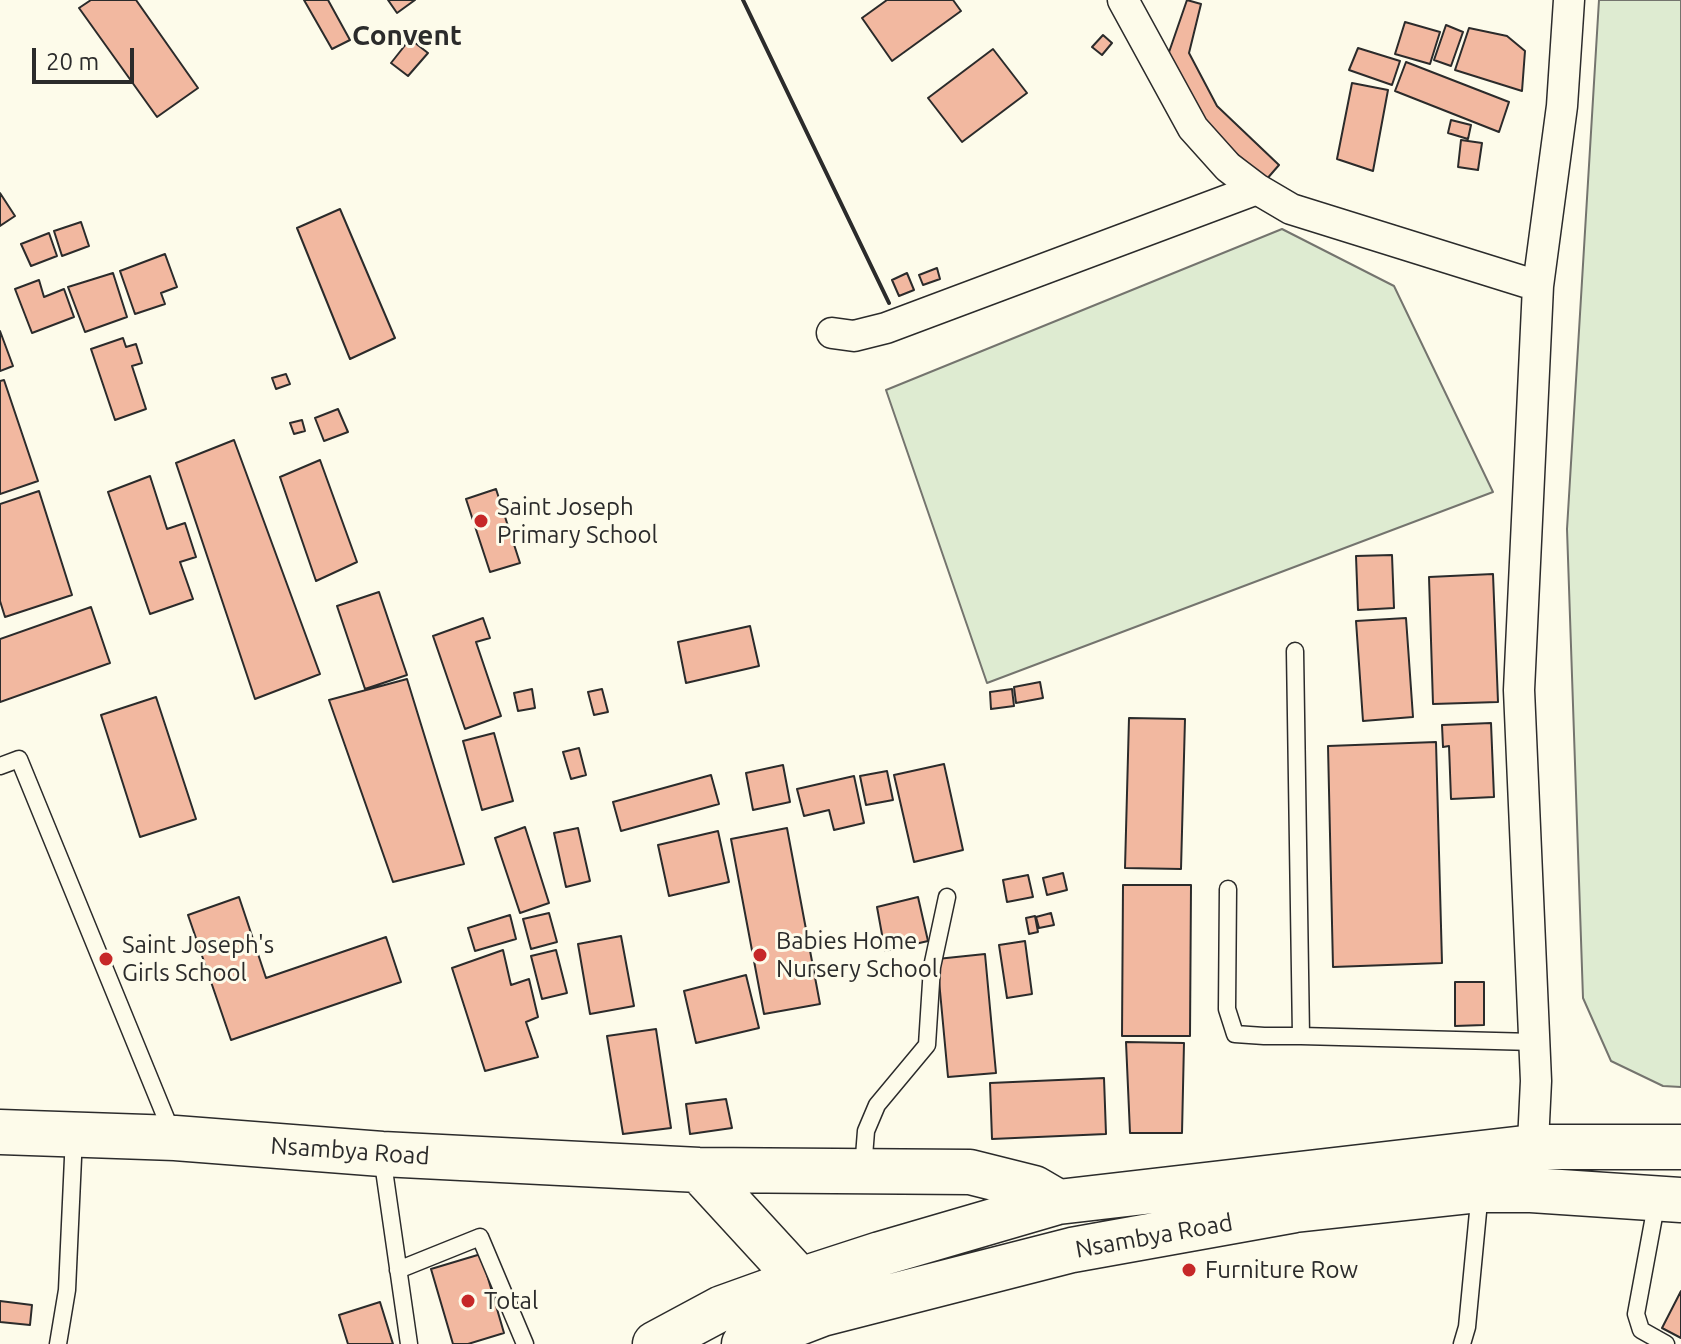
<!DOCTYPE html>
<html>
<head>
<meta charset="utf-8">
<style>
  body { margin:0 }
  #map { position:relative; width:1681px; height:1344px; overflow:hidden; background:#fdfbea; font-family:Ubuntu,sans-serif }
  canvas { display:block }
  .scale { position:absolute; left:32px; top:48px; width:102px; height:36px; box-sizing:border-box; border:4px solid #2b2b2b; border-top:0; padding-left:10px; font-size:24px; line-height:28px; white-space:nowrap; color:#2b2b2b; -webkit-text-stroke:6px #fdfbea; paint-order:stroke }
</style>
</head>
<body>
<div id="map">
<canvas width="1681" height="1344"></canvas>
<div class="scale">20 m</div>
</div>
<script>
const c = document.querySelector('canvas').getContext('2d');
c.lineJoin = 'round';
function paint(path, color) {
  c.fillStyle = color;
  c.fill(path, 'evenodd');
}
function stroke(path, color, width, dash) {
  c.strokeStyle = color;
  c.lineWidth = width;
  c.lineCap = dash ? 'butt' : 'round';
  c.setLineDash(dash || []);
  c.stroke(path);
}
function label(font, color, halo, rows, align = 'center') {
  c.font = font + ' Ubuntu,sans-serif';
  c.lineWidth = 6;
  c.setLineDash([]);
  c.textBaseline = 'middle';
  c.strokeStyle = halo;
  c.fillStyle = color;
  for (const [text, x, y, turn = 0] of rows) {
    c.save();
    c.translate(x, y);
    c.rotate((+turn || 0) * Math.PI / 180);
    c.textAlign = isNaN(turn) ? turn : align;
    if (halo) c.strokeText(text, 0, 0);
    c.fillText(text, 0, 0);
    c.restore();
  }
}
const green = new Path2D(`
  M1599,0H1681V1087L1663,1086L1611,1061L1583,998L1567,529Z
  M1282,229L1394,286L1493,492L987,683L886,390Z`);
paint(green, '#deebd1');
stroke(green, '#74746e', 2);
const building = new Path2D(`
  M91,0H136L198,88L157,117L79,8Z
  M304,0H328L350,40L332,49Z
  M388,0H415L397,13Z
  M887,0H953L961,11L892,61L862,18Z
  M1187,0L1201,4L1189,53L1217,106L1279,165L1266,180L1202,123L1167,58Z
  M1405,22L1440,32L1430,64L1395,54Z
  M1446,25L1463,32L1451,66L1434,60Z
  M1469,28L1507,36L1525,51L1522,91L1455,70Z
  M1103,35L1112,43L1102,55L1092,47Z
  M410,39L428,53L408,76L391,63Z
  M1358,48L1400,61L1392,85L1349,70Z
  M993,49L1027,93L962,142L928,98Z
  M1406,62L1509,102L1499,132L1395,91Z
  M1352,83L1388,90L1373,171L1337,159Z
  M1451,120L1471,125L1468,139L1448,133Z
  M1461,140L1482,143L1478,170L1458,167Z
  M0,193L15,216L0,226Z
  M340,209L395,338L350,359L297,228Z
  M81,222L89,246L62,256L54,231Z
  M49,233L57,256L31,266L21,244Z
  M165,254L177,287L161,293L165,304L135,314L120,271Z
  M937,268L940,279L923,285L919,275Z
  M113,273L127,317L85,332L68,287Z
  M907,273L914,290L899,296L892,280Z
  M39,280L44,297L64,289L74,317L32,333L15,289Z
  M0,331L13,366L0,371Z
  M123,338L126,347L136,344L142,363L132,366L146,409L115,420L91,349Z
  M286,374L290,384L276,389L272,378Z
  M4,380L38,481L0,494V381Z
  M338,409L348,432L324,441L315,418Z
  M302,420L305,431L294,434L290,423Z
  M234,440L320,674L255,699L176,463Z
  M320,460L357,562L316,581L280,477Z
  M150,476L167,529L185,523L196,557L180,562L193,599L150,614L108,492Z
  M496,489L520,563L490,572L466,499Z
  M39,491L72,595L5,617L0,601V504Z
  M1392,555L1394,608L1358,610L1356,556Z
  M1493,574L1498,702L1433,704L1429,577Z
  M379,592L407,675L365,689L337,606Z
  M91,607L110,663L0,702V639Z
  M483,618L490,638L476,642L501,716L465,729L433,636Z
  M1406,618L1413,717L1363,721L1356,621Z
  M750,626L759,666L686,683L678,642Z
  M407,679L464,864L393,882L329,700Z
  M1040,682L1043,698L1016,703L1014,687Z
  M532,689L535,708L518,711L514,693Z
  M602,689L608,712L594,715L588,692Z
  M1012,689L1014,706L991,709L990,692Z
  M156,697L196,819L140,837L101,715Z
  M1129,718L1185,719L1181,869L1125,868Z
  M1491,723L1494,797L1451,799L1449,746L1443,747L1442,725Z
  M494,733L513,801L482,810L463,741Z
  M1436,742L1442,963L1333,967L1328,746Z
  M579,748L586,775L571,779L563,752Z
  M944,764L963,850L914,862L894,775Z
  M783,765L790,802L753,810L746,773Z
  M887,771L893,800L866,805L860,776Z
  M711,775L719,804L621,831L613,802Z
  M854,776L864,823L834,830L829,810L804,816L797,789Z
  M525,827L549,903L520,913L495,838Z
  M578,828L590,881L566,887L554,833Z
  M787,828L820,1004L764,1014L731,839Z
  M718,831L729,882L669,896L658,845Z
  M1063,873L1067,890L1047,895L1043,878Z
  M1028,875L1033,897L1007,902L1003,880Z
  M1123,885H1191L1190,1036H1122Z
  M239,897L266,978L386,937L401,982L231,1040L188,915Z
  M918,897L928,941L885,951L877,907Z
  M549,913L557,942L531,949L523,919Z
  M1051,913L1054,925L1039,928L1036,917Z
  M510,915L516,939L475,951L468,928Z
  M1035,916L1038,932L1029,934L1026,918Z
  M621,936L634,1006L590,1014L578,944Z
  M1025,941L1032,994L1007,998L999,945Z
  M503,950L511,985L529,979L538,1017L526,1022L538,1057L485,1071L452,968Z
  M556,950L567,993L542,999L531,956Z
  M985,954L996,1073L948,1077L937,959Z
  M746,975L759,1028L696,1043L684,991Z
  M1455,982H1484V1025L1455,1026Z
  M656,1029L671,1128L623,1134L607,1036Z
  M1126,1042L1184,1043L1182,1133H1130Z
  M1104,1078L1106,1134L992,1139L990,1083Z
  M726,1099L732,1128L690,1134L686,1104Z
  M481,1254L504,1333L468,1344H453L431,1269Z
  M1681,1291V1338L1662,1328Z
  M0,1301L32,1305L30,1325L0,1322Z
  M380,1302L393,1344H348L339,1315Z`);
paint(building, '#f2b8a0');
stroke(building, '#2b2b2b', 2);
const service = new Path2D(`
  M1295,651L1301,1036L1534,1042
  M0,766L19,759L172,1133
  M1228,889L1227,1009L1235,1034L1264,1036H1301
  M382,1156L409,1344
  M863,1169L866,1131L877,1105L927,1045L932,967L947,897
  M1657,1200L1636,1314L1641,1330L1666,1344
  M398,1270L480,1237L525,1344
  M58,1344L67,1290L74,1136
  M1462,1344L1467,1327L1480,1191`);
const minor = new Path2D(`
  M1123,0L1193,128L1228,167L1257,189L1291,209L1538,286
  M832,333L854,336L886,328L1257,189
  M1532,1163L1536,1081L1519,690L1538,286L1562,106L1569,0`);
const secondary = new Path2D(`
  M0,1132L175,1138L382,1154L699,1170L970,1172L1034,1188L1058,1202
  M699,1170L800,1280L814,1302
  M655,1344L722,1308L800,1280L880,1254L1058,1202L1533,1147H1681
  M744,1344L822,1314L1072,1250L1295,1210L1480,1190H1531L1681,1200`);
stroke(service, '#2b2b2b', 19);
stroke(minor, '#2b2b2b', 33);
stroke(secondary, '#2b2b2b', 47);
stroke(service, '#fdfbea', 16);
stroke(minor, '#fdfbea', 30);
stroke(secondary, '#fdfbea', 44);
stroke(new Path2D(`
  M743,0L889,303`), '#2b2b2b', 4);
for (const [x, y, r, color] of [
  [481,521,8,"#c62828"],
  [760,955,8,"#c62828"],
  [106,959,8,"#c62828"],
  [1189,1270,8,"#c62828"],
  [468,1301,8,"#c62828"]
]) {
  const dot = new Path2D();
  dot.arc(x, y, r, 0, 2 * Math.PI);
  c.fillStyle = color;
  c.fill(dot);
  stroke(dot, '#fdfbea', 3);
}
label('24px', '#2b2b2b', '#fdfbea', [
  ["Saint Joseph",497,507],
  ["Primary School",497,535],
  ["Babies Home",776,941],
  ["Nursery School",776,969],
  ["Saint Joseph's",122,945],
  ["Girls School",122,973],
  ["Furniture Row",1205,1270],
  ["Total",484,1301]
], 'left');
label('24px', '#2b2b2b', '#fdfbea', [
  ["Nsambya Road",350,1151,4],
  ["Nsambya Road",1154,1236,-10]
]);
label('bold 28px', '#2b2b2b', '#fdfbea', [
  ["Convent",407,36]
]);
</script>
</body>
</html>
